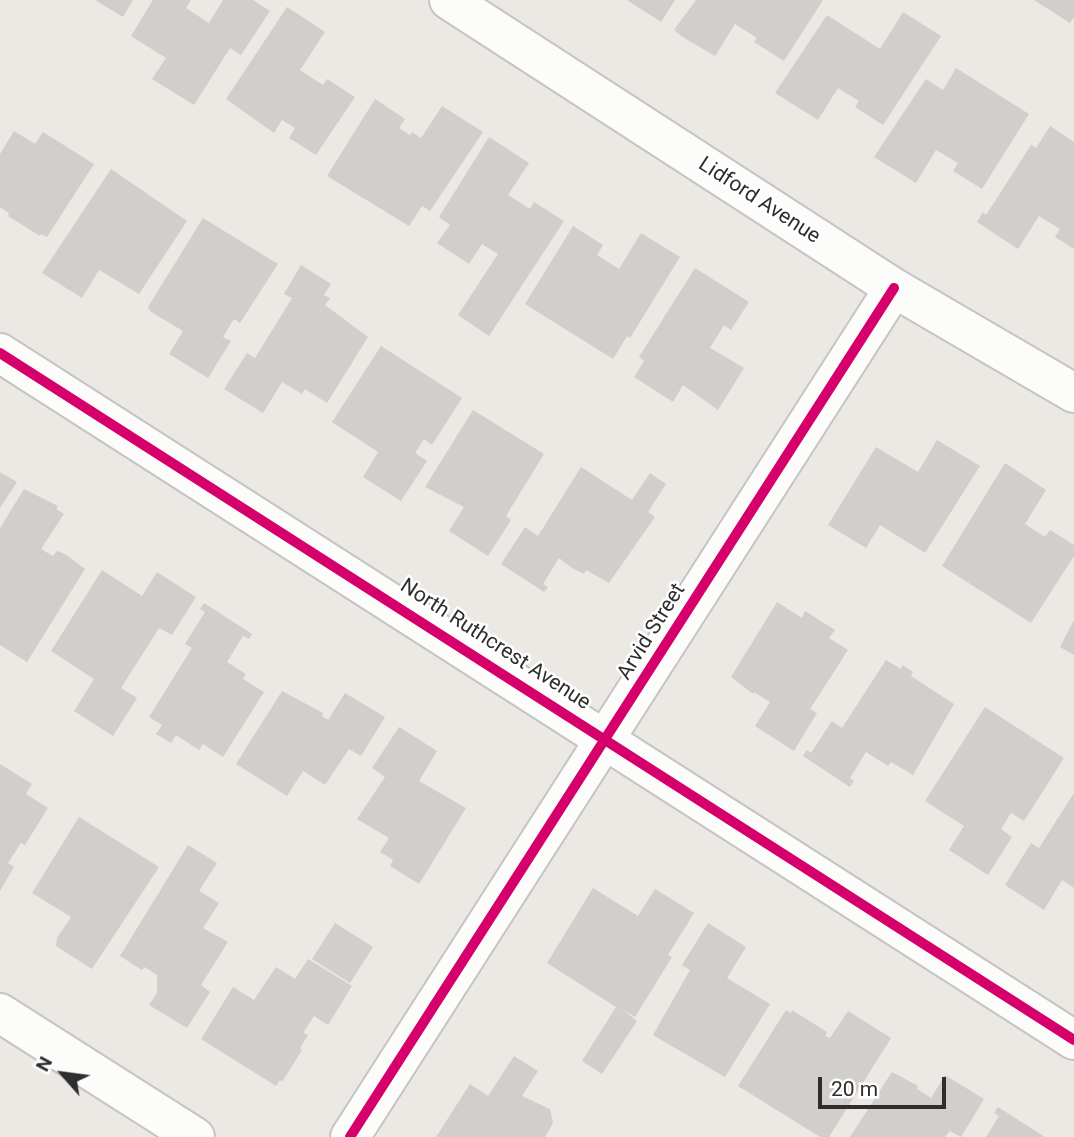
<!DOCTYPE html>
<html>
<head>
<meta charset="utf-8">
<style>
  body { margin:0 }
  #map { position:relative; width:1074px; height:1137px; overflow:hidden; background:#ece8e4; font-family:Roboto,sans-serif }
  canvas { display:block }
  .north { position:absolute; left:28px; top:1039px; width:70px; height:70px; -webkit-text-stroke:5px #fff; paint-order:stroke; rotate:298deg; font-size:19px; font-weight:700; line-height:28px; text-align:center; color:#2e2e2e }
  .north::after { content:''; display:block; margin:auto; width:24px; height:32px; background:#2e2e2e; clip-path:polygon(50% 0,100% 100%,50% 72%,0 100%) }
  .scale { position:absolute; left:818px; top:1077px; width:128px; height:32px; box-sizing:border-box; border:4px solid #2e2e2e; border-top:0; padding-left:9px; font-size:21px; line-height:24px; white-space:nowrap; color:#2e2e2e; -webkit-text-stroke:5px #fff; paint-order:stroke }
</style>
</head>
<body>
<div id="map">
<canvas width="1074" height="1137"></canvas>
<div class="north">N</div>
<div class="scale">20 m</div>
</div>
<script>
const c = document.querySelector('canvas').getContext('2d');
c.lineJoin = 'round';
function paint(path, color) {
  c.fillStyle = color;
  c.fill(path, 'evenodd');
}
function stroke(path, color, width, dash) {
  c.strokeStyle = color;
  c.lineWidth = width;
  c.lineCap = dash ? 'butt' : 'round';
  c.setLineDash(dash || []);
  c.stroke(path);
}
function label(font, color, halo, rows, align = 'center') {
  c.font = font + ' Roboto,sans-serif';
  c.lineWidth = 5;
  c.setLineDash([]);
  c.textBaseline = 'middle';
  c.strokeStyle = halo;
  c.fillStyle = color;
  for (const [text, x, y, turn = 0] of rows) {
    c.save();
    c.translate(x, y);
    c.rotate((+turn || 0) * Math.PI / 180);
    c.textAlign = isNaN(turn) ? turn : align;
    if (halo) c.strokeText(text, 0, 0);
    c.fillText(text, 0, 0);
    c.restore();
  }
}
paint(new Path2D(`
  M95,0H133L123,17Z
  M153,0H191L186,8L209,23L223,0H253L270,11L241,55L230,48L194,105L152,79L166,58L131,36Z
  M627,0H675L661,22Z
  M696,0H823L784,61L754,42L757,38L735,24L715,56L681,36L674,30Z
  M1034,0H1074V17L1070,23Z
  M287,7L325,32L300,70L323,85L327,79L355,97L316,155L289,138L295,128L282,120L274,133L226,99Z
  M903,12L941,36L883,125L855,107L859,101L838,88L818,120L775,93L827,15L880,49Z
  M956,68L1029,114L982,189L953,171L958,163L936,150L916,183L874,157L926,79L943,90Z
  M375,99L405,119L399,128L410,135L412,132L421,138L442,106L483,132L430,211L422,206L409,226L327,176Z
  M1050,126L1074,142V249L1055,237L1060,229L1039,216L1018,249L977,222L983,212L986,215L1031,145L1036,148Z
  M14,131L35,144L43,132L94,164L47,237L41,234L40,236L8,216L9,213L0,207V154Z
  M489,137L529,163L508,195L530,209L534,202L564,221L489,336L458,315L498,254L482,244L469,264L437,243L450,225L439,217Z
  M111,169L187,221L139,294L99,270L82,298L42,273Z
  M203,218L278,264L240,323L234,319L223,337L231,341L208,378L169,354L183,331L151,312L148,307Z
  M573,226L603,245L597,255L619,269L641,233L680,257L630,338L627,336L613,359L525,304Z
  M301,265L331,284L324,295L330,298L325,305L368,337L327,403L305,389L302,394L282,382L263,413L224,389L247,353L255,358L292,298L284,294Z
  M695,268L749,302L731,330L724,325L710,348L744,368L718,410L683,385L673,402L634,377L644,361L639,357Z
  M381,346L462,398L432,445L424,439L415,453L427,461L401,501L363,477L378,452L332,422Z
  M473,410L544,454L506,516L511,520L488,556L449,531L464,507L425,487Z
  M937,440L980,466L925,553L880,525L866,548L828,525L876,447L918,472Z
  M1005,463L1046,490L1025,524L1045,537L1050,530L1074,545V556L1031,623L942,566Z
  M581,467L632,500L650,473L666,484L648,512L655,517L609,583L586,570L584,574L572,568L559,558L543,584L548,587L544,592L501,564L525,527L538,536Z
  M0,472L17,482L0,508Z
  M24,489L58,506L56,509L64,514L41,549L53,556L57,551L65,554L85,569L27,662L0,645V528Z
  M102,570L142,596L157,572L196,597L172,635L159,628L121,688L137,698L113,736L74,711L94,679L51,651Z
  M777,602L802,618L805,611L835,630L829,638L848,650L810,709L817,713L794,751L755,726L770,702L754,692L753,694L731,677Z
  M204,603L252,634L249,639L243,636L227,662L246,674L243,679L264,692L223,757L203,744L199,750L176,735L171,743L156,734L162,725L149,717L192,648L185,644L205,612L200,609Z
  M1074,620V655L1060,647Z
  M886,660L901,669L903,665L913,672L911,676L954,704L913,775L891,762L888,766L866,752L850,778L854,781L850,787L803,756L807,750L811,753L832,721L842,728Z
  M282,691L323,713L322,716L328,720L345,693L385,717L361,756L349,749L325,785L303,771L287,796L236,764Z
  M985,707L1064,758L1024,821L1011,813L1001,829L1012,837L988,875L949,850L964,826L925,801Z
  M399,727L437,751L419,781L466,808L419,884L390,866L393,860L380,852L389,838L357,819L385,777L372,768Z
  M0,764L32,784L26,794L48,808L25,845L21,843L8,863L14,867L0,891Z
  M1074,793V888L1062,880L1044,910L1005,885L1031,843L1039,848Z
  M79,817L159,867L92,969L56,946L57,938L71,917L32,893Z
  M188,845L217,863L199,891L219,903L203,928L228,942L201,985L210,992L187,1028L149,1005L157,993V975L145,967L142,970L120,956Z
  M593,888L638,916L655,889L694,913L668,955L672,957L635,1017L620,1008L637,1021L602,1074L582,1061L616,1007L547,963Z
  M335,923L373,947L350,983L312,959Z
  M708,923L746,947L727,978L770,1004L725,1077L653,1035L690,970L682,965Z
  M308,959L352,986L328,1025L314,1016L303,1033L308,1035L300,1048L302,1050L282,1082L280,1080L276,1086L201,1039L233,987L254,1000L276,967L295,979Z
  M786,1010L791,1013L792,1010L827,1032L825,1036L830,1038L848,1011L891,1038L829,1137H820L738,1086Z
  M514,1056L538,1071L522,1096L550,1109L553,1123L545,1137H436L470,1084L488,1096Z
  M892,1072L918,1086L917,1089L931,1098L945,1075L984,1099L961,1137L950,1131L945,1137H850Z
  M998,1107L1045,1137H986L999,1116L994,1113Z`), '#d1cecb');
const street = new Path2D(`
  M449,0L894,288L1074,393
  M0,353L1074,1040
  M0,1013L195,1137
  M350,1137L894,288`);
stroke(street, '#c5c4c5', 42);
stroke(street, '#fcfcfb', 38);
stroke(new Path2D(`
  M0,353L1074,1040
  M350,1137L894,288`), '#d6006c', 10);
label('21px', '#2e2e2e', '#fff', [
  ["Lidford Avenue",759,201,33],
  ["Arvid Street",652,632,-58],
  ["North Ruthcrest Avenue",495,645,33]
]);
</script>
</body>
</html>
